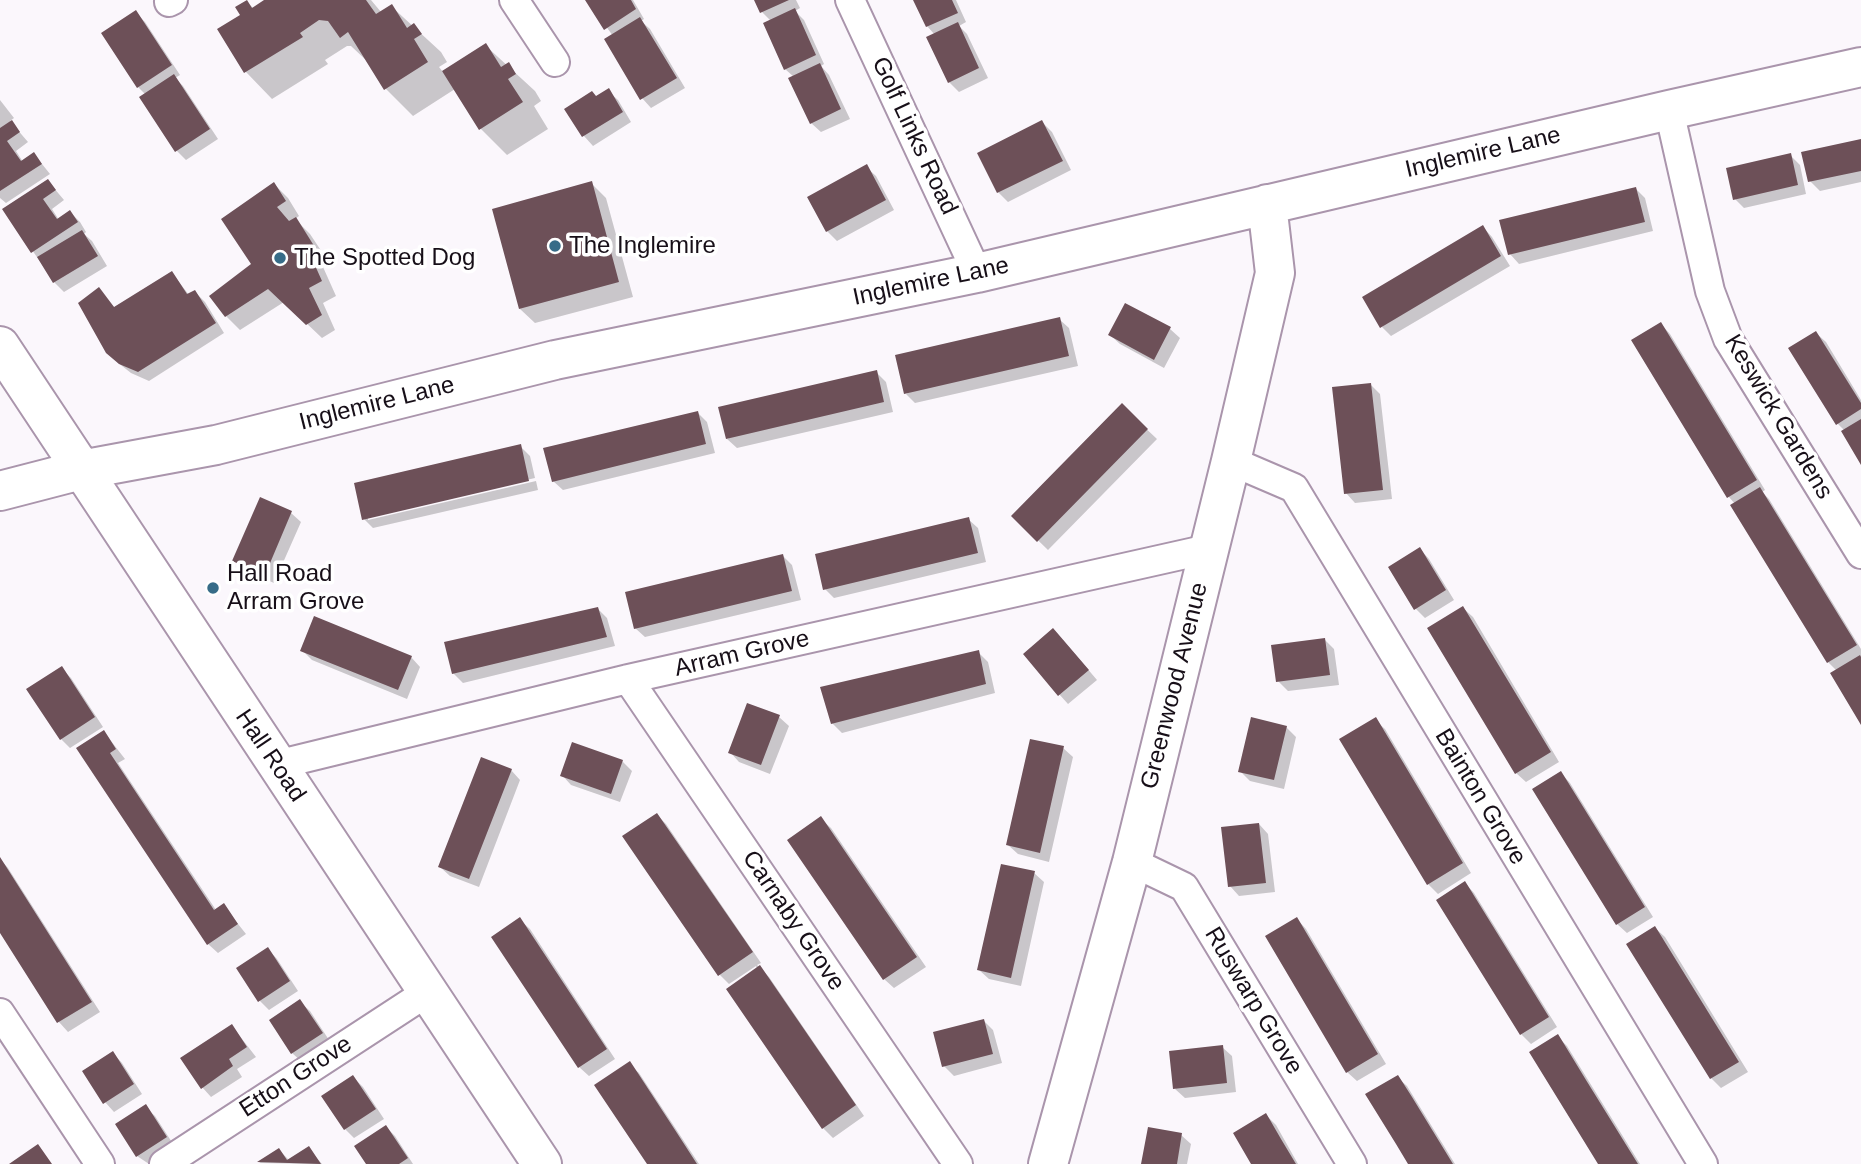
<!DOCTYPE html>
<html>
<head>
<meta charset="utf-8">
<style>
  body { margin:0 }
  canvas { display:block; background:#fbf7fc }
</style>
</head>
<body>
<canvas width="1861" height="1164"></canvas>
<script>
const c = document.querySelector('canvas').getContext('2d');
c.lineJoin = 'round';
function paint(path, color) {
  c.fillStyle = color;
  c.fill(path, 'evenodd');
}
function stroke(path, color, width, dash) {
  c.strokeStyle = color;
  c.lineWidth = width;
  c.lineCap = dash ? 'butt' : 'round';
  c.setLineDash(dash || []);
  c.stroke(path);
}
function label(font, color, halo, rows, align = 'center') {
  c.font = font + ' Helvetica,sans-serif';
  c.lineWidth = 7;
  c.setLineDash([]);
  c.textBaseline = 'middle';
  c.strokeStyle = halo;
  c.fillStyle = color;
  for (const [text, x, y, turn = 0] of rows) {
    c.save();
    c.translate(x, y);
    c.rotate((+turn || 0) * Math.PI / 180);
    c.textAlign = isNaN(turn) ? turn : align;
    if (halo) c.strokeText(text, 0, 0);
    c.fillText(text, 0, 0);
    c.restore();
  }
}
paint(new Path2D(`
  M268,0H371L381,12L391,6L441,52L447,62L439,67L443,72L486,46L535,91L541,101L534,106L548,129L507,155L480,128L455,89L413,116L386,89L369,63L351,46H347L325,60L328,64L272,99L246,72L219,30L243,15L247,2L254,9Z
  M587,0H633L644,19L641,21L650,29L685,88L651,108L642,98L613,36Z
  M756,0H796L800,8L795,11L804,20L824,64L821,66L829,75L850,119L821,132L811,123L794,77L785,69L771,21L762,12Z
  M915,0H956L966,22L959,26L967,34L988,78L959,92L949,82L935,35L927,26Z
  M135,12L145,22L180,75L175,78L183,86L218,139L186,160L177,151L146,95L138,87L103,34Z
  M608,91L618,100L631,122L593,146L584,136L597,97Z
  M0,100L14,118L10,121L28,142L16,151L23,162L34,154L50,174L6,203L0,198Z
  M1042,122L1052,132L1071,170L1008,202L998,192L979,154Z
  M1861,140V182L1820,191L1810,181Z
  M1790,155L1800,165L1806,194L1744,208L1735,199Z
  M866,167L876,176L894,210L837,241L827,231Z
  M48,181L64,200L52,209L59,220L70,212L80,222L86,232L84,234L92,241L107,266L64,292L54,282L4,209Z
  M591,183L606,198L633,297L535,323L520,309Z
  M274,184L288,198L299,216L295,219L310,234L330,264L323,267L336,296L323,303L335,330L322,338L284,302L240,330L226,316L254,265Z
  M1636,189L1645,198L1653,231L1519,264L1510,254Z
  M1483,227L1492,237L1510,266L1391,336L1382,327Z
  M172,273L189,295L195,292L205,302L224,333L149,381L131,373L117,362L99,290L115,308Z
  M1059,319L1069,328L1078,366L915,403L906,394Z
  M1661,324L1670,334L1765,490L1762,492L1769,499L1861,649V721L1837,671L1828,662L1735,504L1729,497L1633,341Z
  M1170,329L1180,338L1164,368L1120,344L1110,335Z
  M1816,333L1826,342L1861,400V461L1845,431L1838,424Z
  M876,372L886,382L893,412L737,448L727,439Z
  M1370,384L1380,394L1392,499L1355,503L1346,493Z
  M1122,406L1157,439L1048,550L1013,516Z
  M698,413L707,422L715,453L563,490L553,481Z
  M520,446L530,456L535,478L368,517V520L536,481L538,490L373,528L364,519L356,484Z
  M261,499L291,513L301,522L274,583L244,570L234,560Z
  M968,519L978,528L986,562L834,598L825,589Z
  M1420,549L1429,559L1454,600L1425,618L1416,609Z
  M783,556L792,565L801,600L645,637L635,628Z
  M1463,608L1473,617L1559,762L1526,782L1516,773Z
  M598,609L607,618L615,646L463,683L453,673Z
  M1063,640L1097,680L1068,704L1059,694Z
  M1325,640L1334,649L1339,685L1288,691L1278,681Z
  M302,650L411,657L420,667L407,699L312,660Z
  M978,652L988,662L995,693L842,733L832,723Z
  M61,668L71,678L103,727L70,748L61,739Z
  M779,717L789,726L770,774L739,762L730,752Z
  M1375,720L1385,729L1471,873L1438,894L1428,884Z
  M1286,727L1296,737L1284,789L1250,781L1240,771Z
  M104,732L125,759L118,763L216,910L223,905L246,934L218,953L208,944L79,749Z
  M1063,748L1073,757L1049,862L1018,854L1008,845Z
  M622,761L632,771L620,802L571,785L562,775Z
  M511,770L520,780L479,887L450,876L440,867Z
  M1561,773L1570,783L1653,917L1627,933L1617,924Z
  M657,815L666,824L761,963L757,965L769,977L864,1116L833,1138L823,1128L756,966L729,984L720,975L625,836Z
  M821,819L831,828L926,967L894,988L884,979Z
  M1259,824L1268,834L1275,892L1239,896L1230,886Z
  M0,859L8,868L100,1012L68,1032L59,1022L0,929Z
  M1034,873L1044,882L1021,986L989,979L979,970Z
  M1465,883L1474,893L1557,1027L1531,1044L1521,1034Z
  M1297,919L1306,929L1386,1064L1357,1081L1347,1072Z
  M520,920L530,929L615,1059L589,1076L579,1067Z
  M1655,928L1665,937L1748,1072L1721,1088L1711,1078L1629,944Z
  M268,949L277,959L298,991L269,1010L260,1001Z
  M300,1002L310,1011L331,1043L302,1062L292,1053Z
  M983,1020L993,1030L1002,1063L954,1076L944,1066Z
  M232,1026L256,1057L237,1069L242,1077L211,1097L202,1087Z
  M1557,1036L1567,1046L1640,1164H1600Z
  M1222,1047L1232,1056L1236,1092L1185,1098L1175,1089Z
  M113,1053L122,1063L142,1094L114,1112L105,1102Z
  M629,1064L639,1073L699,1164H649Z
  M353,1077L363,1087L384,1119L354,1138L345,1129Z
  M1397,1077L1407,1086L1455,1164H1410Z
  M145,1107L155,1116L175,1147L149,1164L137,1156Z
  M1266,1115L1276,1125L1298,1164H1253Z
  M386,1127L395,1136L413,1164H368Z
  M1181,1135L1191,1144L1187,1164H1143Z
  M308,1148L322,1164L259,1163L279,1150L289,1160Z`), '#0003');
paint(new Path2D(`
  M247,0L252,8L264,0H366L376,14L392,4L407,28L414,23L422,34L414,39L428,62L384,90L348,32L340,38L328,21L319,20L300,33L303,37L244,73L217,29L240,15L235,7Z
  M585,0H631L636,9L604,30Z
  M754,0H789L760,13Z
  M913,0H952L958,13L926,27Z
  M795,8L816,55L784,70L763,23Z
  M136,10L172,65L137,88L101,33Z
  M640,17L677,78L640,100L604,39Z
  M958,22L979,68L948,83L926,37Z
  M486,43L501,67L509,62L516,74L508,79L523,102L479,130L442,71Z
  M820,63L841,109L810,124L788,78Z
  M174,74L210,129L175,152L139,97Z
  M609,88L623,112L582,137L564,109L592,91L596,96Z
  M12,120L20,132L7,141L21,161L34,152L42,164L0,191V128Z
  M1042,120L1063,161L997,193L977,153Z
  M1861,139V171L1808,182L1801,152Z
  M1791,153L1798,185L1733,200L1726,168Z
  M867,164L886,200L826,232L807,197Z
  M48,179L56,190L43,199L57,219L70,210L78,222L31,253L2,209Z
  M592,181L619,282L519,309L492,209Z
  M274,182L286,201L277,207L289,221L296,217L316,249L309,252L322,281L309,288L322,315L306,325L268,289L225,317L209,296L251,264L221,219Z
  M1636,187L1645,222L1508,255L1499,220Z
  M1483,225L1501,256L1380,328L1362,297Z
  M82,230L98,256L53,283L37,257Z
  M172,271L187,294L195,290L216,323L138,372L119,364L106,353L78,303L99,287L114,307Z
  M1125,303L1171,327L1154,360L1108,335Z
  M1060,317L1069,356L904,394L895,355Z
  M1661,322L1757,480L1727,498L1631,340Z
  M1816,331L1861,403V409L1836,425L1788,348Z
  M877,370L884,402L726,439L718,407Z
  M1371,383L1383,490L1344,494L1332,387Z
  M1122,403L1148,429L1037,542L1011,516Z
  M698,411L706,444L552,482L543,448Z
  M1861,419V465L1841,431Z
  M521,444L529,481L362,520L354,483Z
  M1760,487L1857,645L1827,663L1730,505Z
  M260,497L292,511L265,575L232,561Z
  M969,517L978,553L823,590L815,554Z
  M1420,547L1446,590L1414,610L1388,567Z
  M783,554L792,591L634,629L625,592Z
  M1463,606L1551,752L1515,774L1427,628Z
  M598,607L607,637L452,674L444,642Z
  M314,616L412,656L398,690L300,651Z
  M1053,628L1089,670L1058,696L1023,654Z
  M1325,638L1330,675L1276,682L1271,645Z
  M979,650L986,684L831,724L820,687Z
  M1860,655L1861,657V725L1830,673Z
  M62,666L95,717L60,740L26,689Z
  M747,703L780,715L761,765L728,753Z
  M1251,717L1287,726L1274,780L1238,772Z
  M1376,717L1463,863L1427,885L1339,739Z
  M104,730L116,749L110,753L214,910L224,903L238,924L207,945L76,748Z
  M1030,739L1064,746L1040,853L1006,845Z
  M572,742L623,760L611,794L560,776Z
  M481,757L512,769L469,879L438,867Z
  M1561,771L1645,907L1616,925L1532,789Z
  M657,813L753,952L718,976L622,836Z
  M821,816L917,957L883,980L787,840Z
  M1259,823L1266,883L1228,887L1221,827Z
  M0,857L92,1002L57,1023L0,933Z
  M1001,864L1035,871L1011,978L977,970Z
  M1465,881L1549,1017L1520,1035L1436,900Z
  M520,917L607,1049L578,1068L491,937Z
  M1297,917L1378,1054L1346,1073L1265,936Z
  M1655,926L1739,1062L1710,1079L1626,944Z
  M268,947L290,981L258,1002L236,968Z
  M760,965L856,1105L822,1129L726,989Z
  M300,999L323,1033L291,1054L269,1020Z
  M984,1019L993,1054L942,1067L933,1032Z
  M232,1024L247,1047L229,1059L233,1066L201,1089L180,1058Z
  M1558,1034L1586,1080L1638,1164H1598L1529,1052Z
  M1223,1045L1227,1083L1173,1089L1169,1051Z
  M113,1051L134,1084L103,1104L82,1071Z
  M630,1061L677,1133L697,1164H647L594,1085Z
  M353,1075L376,1109L344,1130L321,1096Z
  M1398,1075L1412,1097L1453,1164H1408L1396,1144L1365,1094Z
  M146,1104L167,1137L136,1157L115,1124Z
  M1266,1113L1281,1139L1296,1164H1251L1233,1133Z
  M386,1125L408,1158L399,1164H366L354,1146Z
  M1148,1127L1182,1133L1177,1164H1141Z
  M38,1144L52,1164H9L22,1155Z
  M309,1146L321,1164L257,1162L279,1148L287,1160Z`), '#6d5058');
const street = new Path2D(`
  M514,0L555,62
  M850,0L977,273
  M169,2L173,0
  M1669,110L1710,291L1728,339L1861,554
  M1231,461L1294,488L1703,1164
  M628,679L958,1164
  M276,765L628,679L1208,549
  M1132,862L1184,887L1352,1164
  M0,1013L100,1164
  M164,1164L429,991`);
const secondary = new Path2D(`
  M0,346L542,1164
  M0,491L81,470L216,445L555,360L977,273L1669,110L1861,67
  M1048,1164L1132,862L1231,461L1275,273L1267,204`);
stroke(street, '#aa95ac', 32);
stroke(secondary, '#aa95ac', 42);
stroke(street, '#fff', 28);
stroke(secondary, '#fff', 38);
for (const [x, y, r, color] of [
  [555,246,7,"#376c88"],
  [280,258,7,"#376c88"],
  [213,588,7,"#376c88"]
]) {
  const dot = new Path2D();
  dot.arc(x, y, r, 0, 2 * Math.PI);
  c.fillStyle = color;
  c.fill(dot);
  stroke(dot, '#fff', 2.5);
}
label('24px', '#170f18', '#fff', [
  ["Golf Links Road",914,136,65],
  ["Inglemire Lane",1483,153,-13],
  ["Inglemire Lane",931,282,-12],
  ["Inglemire Lane",377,404,-14],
  ["Keswick Gardens",1778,417,59],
  ["Arram Grove",742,654,-13],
  ["Greenwood Avenue",1175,686,-76],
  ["Hall Road",270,756,56],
  ["Bainton Grove",1480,797,59],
  ["Carnaby Grove",793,921,56],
  ["Ruswarp Grove",1253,1001,59],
  ["Etton Grove",296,1077,-33]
]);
label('24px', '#170f18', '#fff', [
  ["The Inglemire",569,246],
  ["The Spotted Dog",294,258],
  ["Hall Road",227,574],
  ["Arram Grove",227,602]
], 'left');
</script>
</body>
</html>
